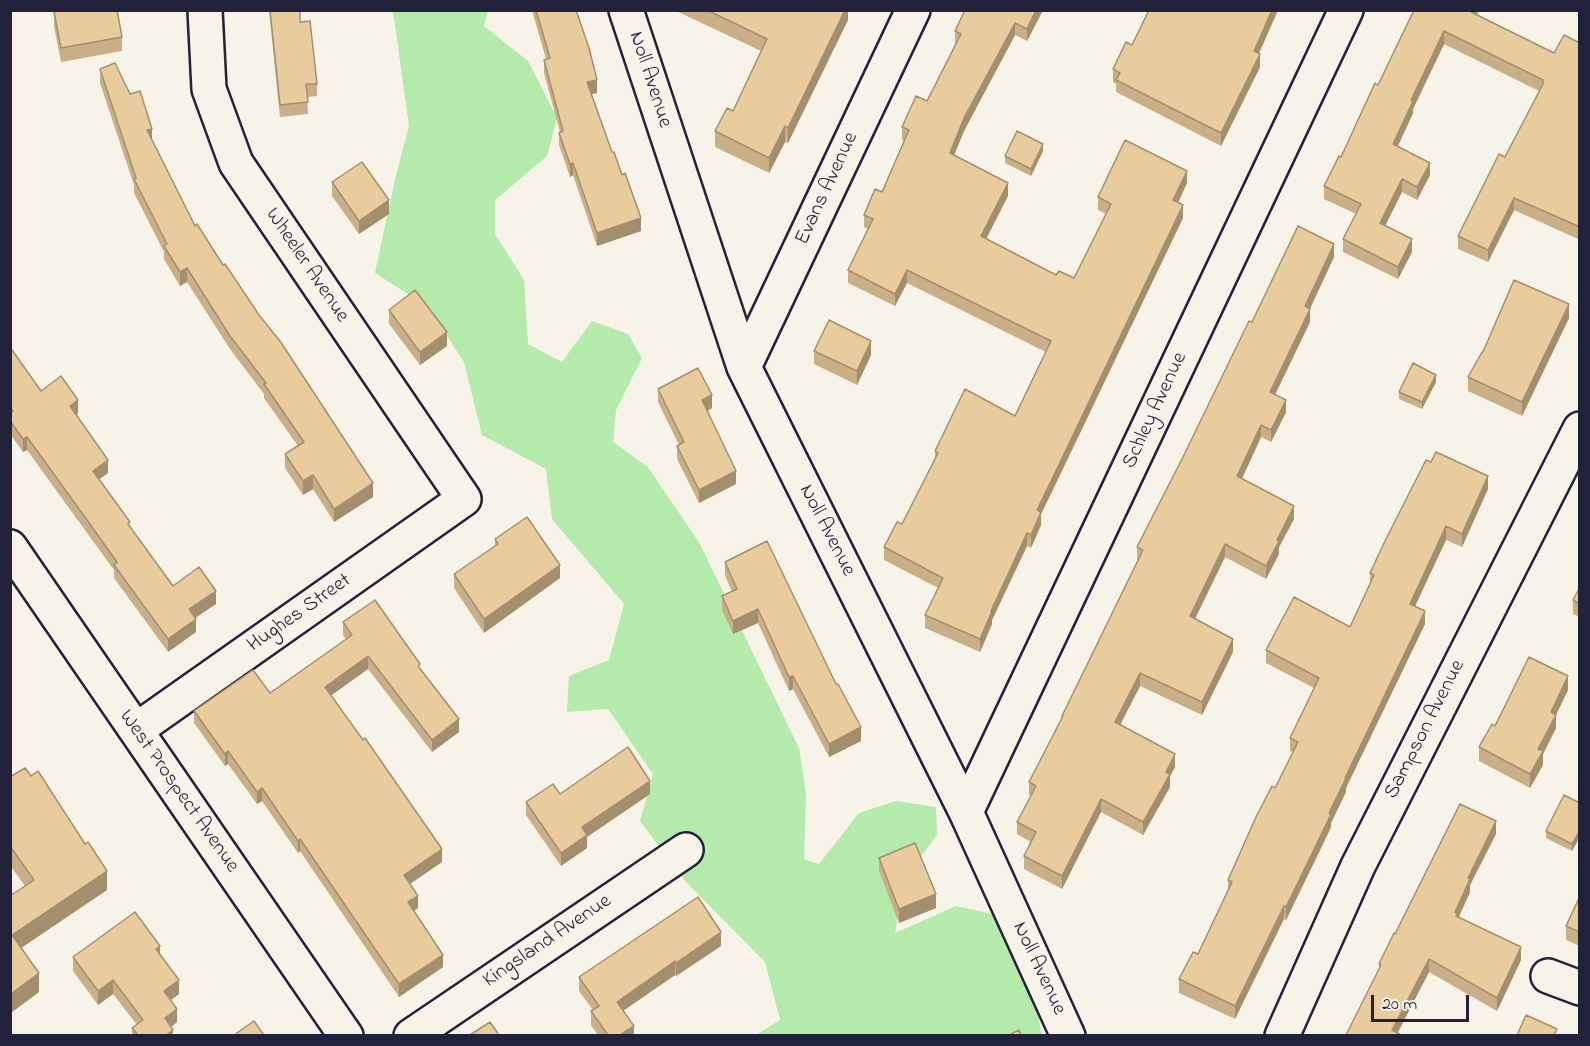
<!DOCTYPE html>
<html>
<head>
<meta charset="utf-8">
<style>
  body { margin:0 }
  #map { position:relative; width:1590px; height:1046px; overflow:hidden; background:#f7f3e8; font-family:"Indie Flower",sans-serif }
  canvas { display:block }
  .frame { position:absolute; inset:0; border:12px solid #22223b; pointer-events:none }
  .scale { position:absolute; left:1371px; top:995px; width:98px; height:27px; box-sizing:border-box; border:3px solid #22223b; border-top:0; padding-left:8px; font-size:18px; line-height:21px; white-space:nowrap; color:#22223b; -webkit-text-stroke:4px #f7f3e8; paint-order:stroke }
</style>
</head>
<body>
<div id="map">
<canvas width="1590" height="1046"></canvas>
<div class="frame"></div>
<div class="scale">20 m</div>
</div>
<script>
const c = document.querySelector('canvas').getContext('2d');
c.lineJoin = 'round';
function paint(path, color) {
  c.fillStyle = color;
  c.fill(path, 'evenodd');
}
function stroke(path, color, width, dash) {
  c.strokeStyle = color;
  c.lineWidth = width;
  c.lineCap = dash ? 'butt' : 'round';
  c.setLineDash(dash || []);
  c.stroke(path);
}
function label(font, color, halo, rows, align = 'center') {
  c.font = font + ' "Indie Flower",sans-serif';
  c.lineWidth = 5;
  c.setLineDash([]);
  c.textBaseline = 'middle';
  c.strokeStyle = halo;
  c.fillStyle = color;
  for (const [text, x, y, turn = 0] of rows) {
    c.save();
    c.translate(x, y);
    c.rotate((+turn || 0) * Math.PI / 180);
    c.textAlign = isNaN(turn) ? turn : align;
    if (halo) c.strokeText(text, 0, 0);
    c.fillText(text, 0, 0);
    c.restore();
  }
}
paint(new Path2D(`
  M393,11H488L484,26L528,61L557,118L547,156L495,200V234L524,280L528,344L562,362L592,321L628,334L642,358L616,410L613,442L648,467L700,544L799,748L806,794L804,859L819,864L859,813L896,801L936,807L937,835L905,878L895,933L956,906L1001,916L1033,993L1042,1035H756L780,1020L765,962L685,881L640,821L653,774L608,709L567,712L569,676L609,660L624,604L552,519L546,469L482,435L464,362L428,307L375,273L395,179L409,126Z`), '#b4eaac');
const minor = new Path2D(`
  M626,10L744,367L966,812L1068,1036
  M744,367L913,10
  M10,547L346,1036
  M136,730L464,499L236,163L209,89L205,10
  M966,812L1346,10
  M1548,976L1580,988
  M411,1036L686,850
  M1282,1036L1358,866L1580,429`);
stroke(minor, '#22223b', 38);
stroke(minor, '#f7f3e8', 33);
paint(new Path2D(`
  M269,10H300V22L317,84V96L307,97L308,114L280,117Z
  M532,10H576L597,93L591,94L641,231L597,246L573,175L570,177L559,145V133L560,132L544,73V60L546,59Z
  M674,10H848V20L788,143L785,142L769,173L715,147V131L733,111L761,51Z
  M1043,10L1027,41L1015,35L964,131L954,155L1008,196L986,239L1056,275L1074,278L1106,214L1098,210V197L1187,183L1178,203L1183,218L1053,490L1041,514V525L1031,548L1027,546L992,620V624L980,652L925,628V615L938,588L884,560V547L902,524L935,458V451L1015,416L1046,352L907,283L895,306L848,283V270L868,229L864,227V215L882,192L905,141L902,140V127L927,101L955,44V31Z
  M1149,10H1278L1259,54L1260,67L1221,146L1116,92V84L1113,82V69L1132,45Z
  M1414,10L1476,15L1554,53L1580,43V240L1514,210L1488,262L1458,249V236L1505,157L1539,91L1444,44L1413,109V113L1397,147L1430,175L1417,200L1402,192L1385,226L1412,252L1398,279L1343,252V239L1356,214L1324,199V186L1341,157L1378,85Z
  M54,12L122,37V51L61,62L54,26Z
  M100,69L152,139L195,226L223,265L373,497L334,522L313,489L303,495L285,468V454L298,446L264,398V394L230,349L187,282L180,286L164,259V252L134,193V185L100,83Z
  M1043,151L1031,176L1005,163V156Z
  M332,182L389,214L359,234L332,196Z
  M1334,257L1310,309V322L1275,395L1286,412L1271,442L1261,437L1242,479L1294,519L1279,547V554L1266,579L1225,557L1195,619L1233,652L1202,715L1140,686L1120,725L1175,767L1170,776V787L1143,835L1101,812L1062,889L1024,869V856L1031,842L1017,834V822L1031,796L1029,795V782L1062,720V716L1138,560H1137V547L1252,322Z
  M389,310L447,346L420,365L389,324Z
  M1569,318L1522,416L1468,391V377L1483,352Z
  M10,347L41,391L78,413L76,415L108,473L99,479L130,527L173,586L216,604L195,618L196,632L168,652L114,578V570L82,526L27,450L23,452L10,434Z
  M814,351L871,355L857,385L814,364Z
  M1436,382L1422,409L1399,399V392Z
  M658,389L712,408L707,411L736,484L699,503L677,459V446L679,445L658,402Z
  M1488,489L1462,547L1446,540L1415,606L1425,624L1346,788V792L1331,823V827L1319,853L1286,920L1284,919L1235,1019L1179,993V979L1198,954L1228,890V880L1293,752L1290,751V738L1314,688L1266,663V650L1350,627L1370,584V573Z
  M495,539L560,578L484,633L454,588V574L495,546Z
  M725,562L861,741L829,757L793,689L789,691L758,623L733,634L722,610V596L732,592L725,575Z
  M1580,587V617L1573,614V600Z
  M343,622L420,669L459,732L432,752L368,669L331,695L442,862L410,884L418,908L414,911L443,967L399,997L300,851L298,853L262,801L257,804L228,764L225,766L194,723V711L270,693L346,639L343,635Z
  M1568,690L1556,715V728L1543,754V765L1530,788L1479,761V747L1495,726Z
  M10,777L107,890L21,948L39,992L12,1012L10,1009V896L25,886L10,865Z
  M560,794H650L587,837V848L561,866L526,815V802Z
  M1580,803L1572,851L1546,838V831Z
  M1496,834L1470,885V892L1459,917L1521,960L1497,1011L1429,972L1398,1033L1346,1035L1379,970V964L1395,934Z
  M879,858L936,908L899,923L879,871Z
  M1580,896V946L1566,940V926Z
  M721,946L676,976L675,975L623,1011L634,1035H598L591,1025V1011L593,1010L579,991V977Z
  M160,955L179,994L171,1000L177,1022L171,1027L173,1035H132V1028L137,1025L113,994L98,1005L73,971V957Z`), '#c8af87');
paint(new Path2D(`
  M845,10H848V20L788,143V128Z
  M1036,10H1043L1027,41V29Z
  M1272,10H1278L1254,64V51Z
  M1472,10H1479L1471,25V12Z
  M1015,23V35L964,131L950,165V153L964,118Z
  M1444,31V44L1413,109V113L1393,157V144L1411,100Z
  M1260,54V67L1221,146V133Z
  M597,80V93L587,95V82Z
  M785,126V142L769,173V158Z
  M152,129V142L147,130Z
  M1043,144V151L1031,176V169Z
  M573,163V175L570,177V164Z
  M1430,163V175L1417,200V187Z
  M1187,171V183L1173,213V200Z
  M1402,179V192L1380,236V223Z
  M1008,183V196L981,249V236Z
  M1514,198V210L1488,262V250Z
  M389,200V214L359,234V221Z
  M1183,205V218L1041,514V525L1031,548V535L1037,510Z
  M641,218V231L597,246V233Z
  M1412,239V252L1398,279V267Z
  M1334,244V257L1305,319V306Z
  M187,268V282L180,286V272Z
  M907,270V283L895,306V294Z
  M1569,304V318L1522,416V402Z
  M1310,309V322L1270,405V392Z
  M447,332V346L420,365V352Z
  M871,341V355L857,385V371Z
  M1436,375V382L1422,409V402Z
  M712,395V408L702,414V400Z
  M78,400V413L70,419V406Z
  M1286,400V412L1271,442V430Z
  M1261,425V437L1237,489V476Z
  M27,437V450L23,452V439Z
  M108,460V473L93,484V471Z
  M736,471V484L699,503V490Z
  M313,475V489L303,495V481Z
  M1488,476V489L1462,547V534Z
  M373,483V497L334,522V509Z
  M1294,506V519L1279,547V554L1266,579V566L1277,540Z
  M1446,526V540L1410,617V604Z
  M1027,533V546L992,620V624L980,652V639L991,611Z
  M1225,544V557L1190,629V616Z
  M560,565V578L484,633V619Z
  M216,591V604L189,622V609Z
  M758,609V623L733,634V621Z
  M1425,611V624L1346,788V792L1331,823V827L1286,920V907L1345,778Z
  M196,619V632L168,652V639Z
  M1233,639V652L1202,715V702Z
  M368,656V669L325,700V687Z
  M1140,673V686L1115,735V722Z
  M793,676V689L789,691V677Z
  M1568,676V690L1556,715V728L1543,754V765L1530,788V774L1538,749L1551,712Z
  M459,719V732L432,752V740Z
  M861,727V741L829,757V744Z
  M228,751V764L225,766V754Z
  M1175,754V767L1170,776V787L1143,835V822L1166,772Z
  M650,781V794L587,837V848L561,866V853L582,827Z
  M262,788V801L257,804V792Z
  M1101,799V812L1062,889V876Z
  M1496,821V834L1470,885V892L1457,920L1455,912L1468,878Z
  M1580,830V837L1572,851V844Z
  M300,839V851L298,853V841Z
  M442,849V862L404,888V875Z
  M107,871V890L12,954V935Z
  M936,894V908L899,923V909Z
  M418,896V908L408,914V902Z
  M1284,906V919L1235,1019V1006Z
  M721,932V946L676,976V963Z
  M160,946V960L156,949Z
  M1521,947V960L1497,1011V998Z
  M443,955V967L399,997V984Z
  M1429,959V972L1396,1035L1392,1030Z
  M675,961V975L617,1015V1002Z
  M39,973V992L12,1012V993Z
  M113,980V994L98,1005V991Z
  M179,980V994L164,1005V991Z
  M177,1009V1022L165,1032V1018Z
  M634,1026V1035H620Z
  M173,1030V1035H166Z`), '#a38f6e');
const building = new Path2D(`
  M63,10H117L122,37L61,48L54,12Z
  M270,10H300V22L310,21L317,84H306L308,102L280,105Z
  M536,10H576L589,48L597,80L587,82L612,152H614L622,175L625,173L641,218L597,233L573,163L570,164L559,133L563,131L544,60L550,58Z
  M707,10H845L788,128L785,126L769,158L715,131L727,108L733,111L767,39Z
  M965,10H1036L1027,29L1015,23L964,118L950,153L1008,183L981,236L1056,275L1059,271L1074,278L1111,204L1098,197L1125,140L1187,171L1173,200L1183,205L1053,477L1037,510L1041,512L1031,535L1027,533L991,611H992L980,639L925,615L943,578L884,547L897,522L902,524L938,453L935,451L965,389L1015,416L1051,341L907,270L895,294L848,270L873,219L864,215L875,189L882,192L909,130L902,127L916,96L927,101L961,34L955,31Z
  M1149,10H1272L1254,51L1260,54L1221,133L1116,80L1120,73L1113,69L1126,42L1132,45Z
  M1414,10H1472L1471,12L1554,53L1564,35L1580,43V227L1514,198L1488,250L1458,236L1499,154L1505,157L1543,84V80L1444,31L1411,100L1413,101L1393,144L1430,163L1417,187L1402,179L1380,223L1412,239L1398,267L1343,239L1361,204L1324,186L1339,156L1341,157L1375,83L1378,85Z
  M115,63L130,94L140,91L152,129L147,130L195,226L197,224L223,265L225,264L259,315L280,341L373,483L334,509L313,475L303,481L285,454L304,442L264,384L266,383L230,336L187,268L180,272L164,246L167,244L134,179L136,178L100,69Z
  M1017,131L1043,144L1031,169L1005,156Z
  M362,162L389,200L359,221L332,182Z
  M1298,226L1334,244L1305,306L1310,309L1270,392L1286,400L1271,430L1261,425L1237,476L1294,506L1277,540L1279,541L1266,566L1225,544L1190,616L1233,639L1202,702L1140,673L1115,722L1175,754L1166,772L1170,774L1143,822L1101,799L1062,876L1024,856L1036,832L1017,822L1036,786L1029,782L1063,716H1062L1143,550L1137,547L1183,457L1249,321L1252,322Z
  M1514,280L1569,304L1522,402L1468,377L1482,352H1483Z
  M415,290L447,332L420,352L389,310Z
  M829,320L871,341L857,371L814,351Z
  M10,347L41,391L61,376L78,400L70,406L108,460L93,471L130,522L128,524L173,586L199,567L216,591L189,609L196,619L168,639L114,565L117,562L82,513L27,437L23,439L10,421V413L13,411L10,408Z
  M1413,363L1436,375L1422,402L1399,392Z
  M698,368L712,395L702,400L736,471L699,490L677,446L684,442L658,389Z
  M1436,452L1488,476L1462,534L1446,526L1410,604L1425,611L1345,778H1346L1329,813L1331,814L1319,839L1286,907L1284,906L1235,1006L1179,979L1193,952L1198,954L1232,882L1228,880L1256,817L1272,786L1275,788L1298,742L1290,738L1319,678L1266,650L1294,597L1350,627L1374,575L1370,573L1385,541L1426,460L1431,462Z
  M527,517L560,565L484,619L454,574L498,544L495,539Z
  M767,541L836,684H838L861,727L829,744L793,676L789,677L758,609L733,621L722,596L737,589L725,562Z
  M1580,587V604L1573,600Z
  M375,600L420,664L418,666L459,719L432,740L368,656L325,687L363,740L365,738L442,849L404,875L418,896L408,902L443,955L399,984L300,839L298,841L262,788L257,792L228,751L225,754L194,711L253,670L270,693L352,635L343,622Z
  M1529,657L1568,676L1551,712L1556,715L1538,749L1543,751L1530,774L1479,747L1492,724L1495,726Z
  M628,747L650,781L582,827L587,835L561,853L526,802L553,784L560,794Z
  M25,768L31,776L38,771L85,844L88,842L107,871L12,935L39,973L12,993L10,990V896L34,880L10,846V777Z
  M1564,795L1580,803V830L1572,844L1546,831Z
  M1460,804L1496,821L1468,878L1470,879L1455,912L1457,914L1456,916L1521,947L1497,998L1429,959L1392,1030L1401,1035H1346L1381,965L1379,964L1394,933L1395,934Z
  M915,843L936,894L899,909L879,858Z
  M1580,896V932L1566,926Z
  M698,897L721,932L676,963L675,961L617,1002L634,1026L620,1035H608L591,1011L599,1006L579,977Z
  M135,912L160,946L156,949L179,980L164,991L177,1009L165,1018L173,1030L166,1035H138L132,1028L143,1020L113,980L98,991L73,957Z
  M1526,1015L1557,1029L1554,1035H1517Z
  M254,1021L264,1035H234Z
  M490,1022L499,1035H470Z
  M1019,1030L1021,1035H1009Z`);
paint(building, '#e9cc9d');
stroke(building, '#a38f6e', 1.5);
label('21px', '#22223b', '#f7f3e8', [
  ["Noll Avenue",649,80,72],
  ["Evans Avenue",828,189,-65],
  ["Wheeler Avenue",306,266,56],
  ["Schley Avenue",1156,411,-65],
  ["Noll Avenue",826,531,63],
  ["Hughes Street",300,614,-35],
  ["Sampson Avenue",1426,730,-63],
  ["West Prospect Avenue",178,792,55],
  ["Kingsland Avenue",548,942,-34],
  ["Noll Avenue",1038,969,65]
]);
</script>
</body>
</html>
